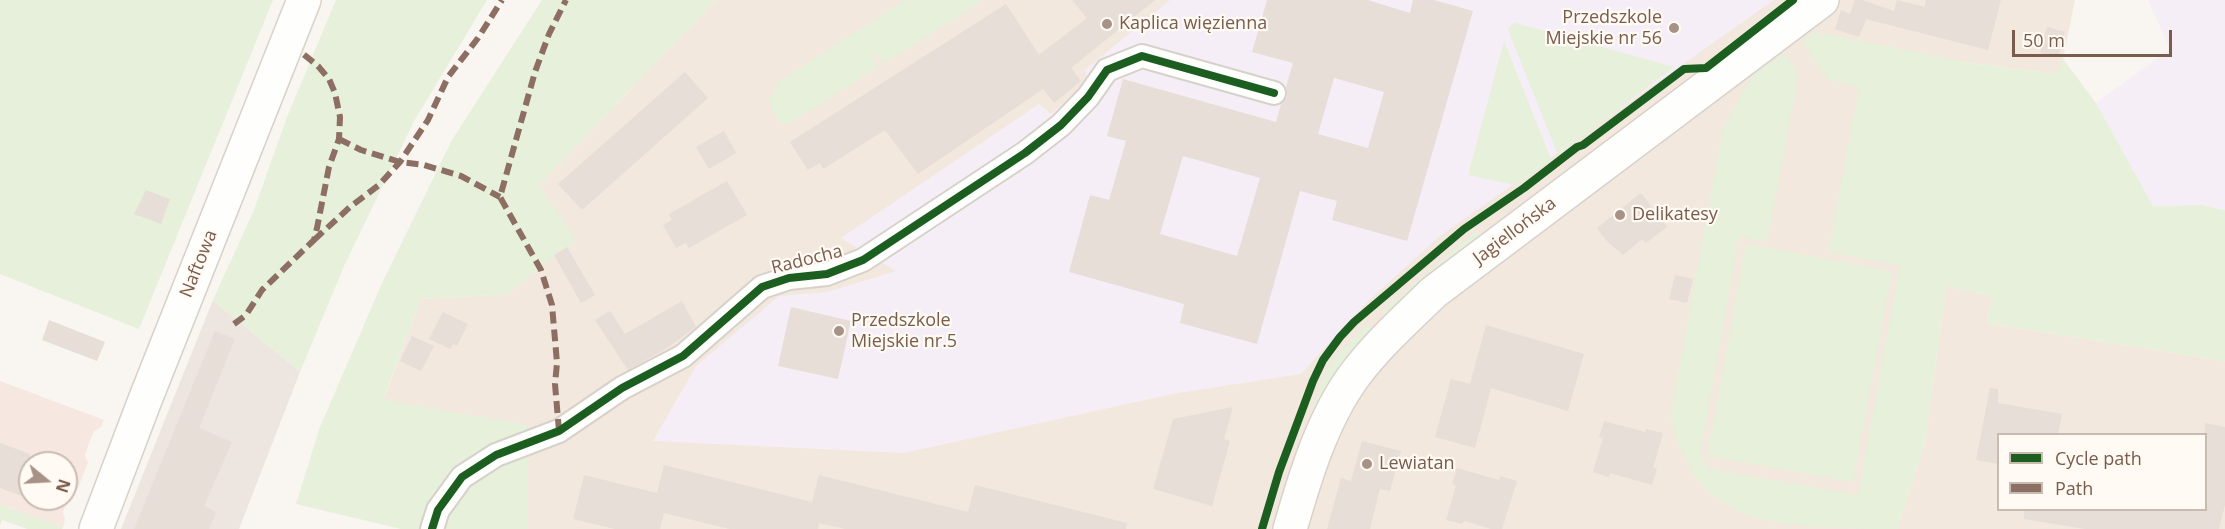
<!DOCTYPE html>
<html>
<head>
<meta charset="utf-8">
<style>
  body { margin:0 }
  #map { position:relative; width:2225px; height:529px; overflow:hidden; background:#f9f5f0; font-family:"Open Sans",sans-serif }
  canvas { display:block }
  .legend { position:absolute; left:1997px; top:433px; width:210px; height:78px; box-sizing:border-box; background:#fffaf3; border:2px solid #cabbb1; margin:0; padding:8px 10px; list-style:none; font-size:18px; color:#7a5c4d }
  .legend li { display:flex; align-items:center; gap:12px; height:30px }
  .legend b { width:30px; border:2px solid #cabbb1 }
  .north { position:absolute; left:18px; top:451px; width:60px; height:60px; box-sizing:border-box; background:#fffaf3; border:2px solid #cabbb1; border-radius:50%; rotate:108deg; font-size:16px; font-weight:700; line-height:24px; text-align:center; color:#7a5c4d }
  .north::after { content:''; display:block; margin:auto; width:21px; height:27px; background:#a69286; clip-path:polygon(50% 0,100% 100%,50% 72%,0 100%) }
  .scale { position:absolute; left:2012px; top:30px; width:160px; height:27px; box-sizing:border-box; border:3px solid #7a5c4d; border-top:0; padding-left:8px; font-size:18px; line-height:21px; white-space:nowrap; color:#7a5c4d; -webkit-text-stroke:4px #fffaf3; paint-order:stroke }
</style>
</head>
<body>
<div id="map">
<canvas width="2225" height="529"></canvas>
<ul class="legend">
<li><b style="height:8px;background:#1b5e20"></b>Cycle path</li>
<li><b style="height:8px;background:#8d6e63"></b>Path</li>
</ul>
<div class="north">N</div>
<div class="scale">50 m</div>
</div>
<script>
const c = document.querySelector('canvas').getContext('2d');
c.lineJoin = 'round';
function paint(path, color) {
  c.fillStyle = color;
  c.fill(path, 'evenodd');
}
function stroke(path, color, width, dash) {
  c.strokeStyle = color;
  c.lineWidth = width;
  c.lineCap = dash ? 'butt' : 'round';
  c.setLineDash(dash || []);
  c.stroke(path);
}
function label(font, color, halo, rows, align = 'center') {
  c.font = font + ' "Open Sans",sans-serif';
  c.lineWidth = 4.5;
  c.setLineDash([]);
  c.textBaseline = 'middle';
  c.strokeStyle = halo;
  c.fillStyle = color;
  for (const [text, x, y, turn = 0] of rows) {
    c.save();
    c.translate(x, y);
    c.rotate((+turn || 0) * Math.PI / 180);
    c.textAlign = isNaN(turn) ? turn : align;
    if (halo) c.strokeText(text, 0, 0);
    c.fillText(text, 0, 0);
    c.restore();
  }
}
paint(new Path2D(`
  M716,0H2075L2063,59L2058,74L1962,62L1875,529H527V426L383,401L421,299L507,294L575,240L539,185Z
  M1946,286L1992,296L1987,323L2225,361V529H1897L1925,442ZM1998,434H2206V510H1998Z`), '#f2e8de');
paint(new Path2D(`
  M0,381L104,420L101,427L94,431L89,443L85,455L88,462L78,488L71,492L63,512L65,520L63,527L0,504ZM30,463H66V499H30Z`), '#f6e8e1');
paint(new Path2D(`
  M213,300L300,372L239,529H121Z`), '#ede5e0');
paint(new Path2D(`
  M1170,0H1774L1440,236L1365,304L1301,374L1172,394L904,453L653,441L696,366L779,296L827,292L896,271L841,238L1039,104L1051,114L1088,83L1085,70Z
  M2148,0H2225V210L2202,205L2153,206L2096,103L2170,49Z`), '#f6eef6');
paint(new Path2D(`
  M0,0H273L139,329L0,274Z
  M336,0H487L414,121L344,266L300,372L213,300L254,210L287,117Z
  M542,0H716L539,185L576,240L507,294L421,299L383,400L527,425V529H401L296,504L320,427L383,281L452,140Z
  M905,0H984L883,64L876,53L871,55L878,67L790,123L786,125L778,121L769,102L778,82Z
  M1516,23L1674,67L1558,155L1508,30L1510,26Z
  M1812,33L1833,35L1962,62L2057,74L2063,59L2096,103L2153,206L2202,205L2225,210V361L1987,323L1992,296L1946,286L1925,442L1897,529C1851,529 1799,528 1755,518C1737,513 1709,495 1698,480C1683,461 1677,439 1670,417L1722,131L1752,76L1784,53L1798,72L1796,89L1767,241L1739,237L1700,455L1708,469L1858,495L1900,265L1828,252L1859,86L1828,80L1802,41Z
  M1504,41L1551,159L1527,179L1514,185L1468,175Z
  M1474,232L1485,235L1384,319L1383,311L1390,304Z
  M1746,244L1892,271L1853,482L1707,456Z
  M1367,324L1373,330L1320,412L1312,410L1320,385L1333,359Z
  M0,504L63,527L62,529H27L2,520L0,526Z`), '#e7f0db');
paint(new Path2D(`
  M1072,0H1155L1071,68L1081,81L1054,103L1043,89L918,174L885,130L823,169L820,163L808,170L790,142L1006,4L1039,55L1087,18Z
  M1267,0H1368L1410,13L1413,0H1434L1473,11L1407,241L1332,220L1337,201L1300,191L1257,344L1180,323L1184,304L1069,272L1090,195L1109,200L1126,141L1107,136L1123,79L1276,122L1281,104L1287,97L1286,87L1293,63L1252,52ZM1334,78L1384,92L1368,148L1318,134ZM1183,156L1260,178L1237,256L1160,234Z
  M1855,0H1862L1894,11L1897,0L1925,7L1926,0H2001L1988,50L1866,19L1859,37L1835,29L1841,10L1850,14Z
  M2047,27L2065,32L2058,57L2040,53Z
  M685,72L708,98L582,210L558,184Z
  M724,131L736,153L709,169L696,147Z
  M727,181L747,215L689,248L686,243L676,248L663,225L672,220L669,214Z
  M146,190L170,199L161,224L134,214Z
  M1641,193L1667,227L1646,243L1642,239L1623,255L1607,241L1597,228Z
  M567,247L595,295L581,303L554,255Z
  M1675,275L1693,279L1687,303L1669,299Z
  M682,301L696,327L667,348L628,370L595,320L610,311L625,334Z
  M791,307L851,321L838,379L778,366Z
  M443,312L468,324L457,346L453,344L450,349L429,339Z
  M49,320L105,342L97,361L42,340Z
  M1486,325L1584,354L1568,411L1491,388L1475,448L1435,437L1451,379L1470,384Z
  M215,331L235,339L199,428L232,442L204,506L216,512L209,529H134Z
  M412,336L434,346L421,371L400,361Z
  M1990,388L1998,389V403L2062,414L2058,435H1998V464L1976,460Z
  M1233,407L1224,439L1230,441L1212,506L1153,489L1173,419Z
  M1604,421L1645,432L1646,429L1663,433L1653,468H1657L1652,485L1610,473L1609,477L1593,472L1603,438L1599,437Z
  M2205,423L2225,427V505L2219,529H2085L2024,519V510H2205Z
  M1362,441L1401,451L1390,491L1380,489L1370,529H1327L1341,478L1351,481Z
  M0,443L30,454V499L0,488Z
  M664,465L812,502L819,475L968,512L975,485L1127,523L1126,529H845L819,523L818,529H730L664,513L660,529H615L573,519L584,475L657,493Z
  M1457,468L1499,480L1500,476L1517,481L1502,529H1491L1464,521L1462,524L1446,520L1456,486L1452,484Z`), '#e6ded7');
const street = new Path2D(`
  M432,529L438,510L462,477L496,455L559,431L622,388L683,356L762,287L789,278L827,274L863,260L1025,153L1061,125L1088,97L1107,70L1142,56L1274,93`);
const secondary = new Path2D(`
  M96,529L145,400L304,0
  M1290,529C1305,477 1322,420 1354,376C1377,345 1406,319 1434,292L1822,0`);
stroke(street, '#d7d1cb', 26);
stroke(secondary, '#d9d2cb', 36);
stroke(street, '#fefefd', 22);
stroke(secondary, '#fefefd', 33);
stroke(new Path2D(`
  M339,139L361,150L400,162L424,165L461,176L500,197
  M314,240L350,207L379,185L400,162L428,120L448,77L478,38L502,0
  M234,324L246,315L262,290L314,240L317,228L329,167L339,139L340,117L335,93L329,79L318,66L302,53
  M559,431L555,384L557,363L552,305L541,270L500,197L535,72L549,34L566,0`), '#8d6e63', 6, [12, 6]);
stroke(new Path2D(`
  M432,529L438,510L462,477L496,455L559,431L622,388L683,356L762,287L789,278L827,274L863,260L1025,153L1061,125L1088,97L1107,70L1142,56L1274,93
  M1262,529L1279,472L1313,381L1323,360L1340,337L1354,322L1464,229L1524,188L1577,147L1583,145L1684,69L1706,68L1793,0`), '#1b5e20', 8);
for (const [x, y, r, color] of [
  [1107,24,6,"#a69286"],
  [1674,28,6,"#a69286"],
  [1620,215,6,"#a69286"],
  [839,331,6,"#a69286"],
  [1367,464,6,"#a69286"]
]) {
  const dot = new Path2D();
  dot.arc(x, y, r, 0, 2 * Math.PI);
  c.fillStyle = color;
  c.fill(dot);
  stroke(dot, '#fffaf3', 2);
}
label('18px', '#7a5c4d', '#fffaf3', [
  ["Przedszkole",1662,18,"right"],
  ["Miejskie nr 56",1662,39,"right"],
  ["Kaplica więzienna",1119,24],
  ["Delikatesy",1632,215],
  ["Przedszkole",851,321],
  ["Miejskie nr.5",851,342],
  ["Lewiatan",1379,464]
], 'left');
label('18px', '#7a5c4d', '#fffaf3', [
  ["Jagiellońska",1515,231,-37],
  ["Radocha",807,260,-14],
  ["Naftowa",199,264,-68]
]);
</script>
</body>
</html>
